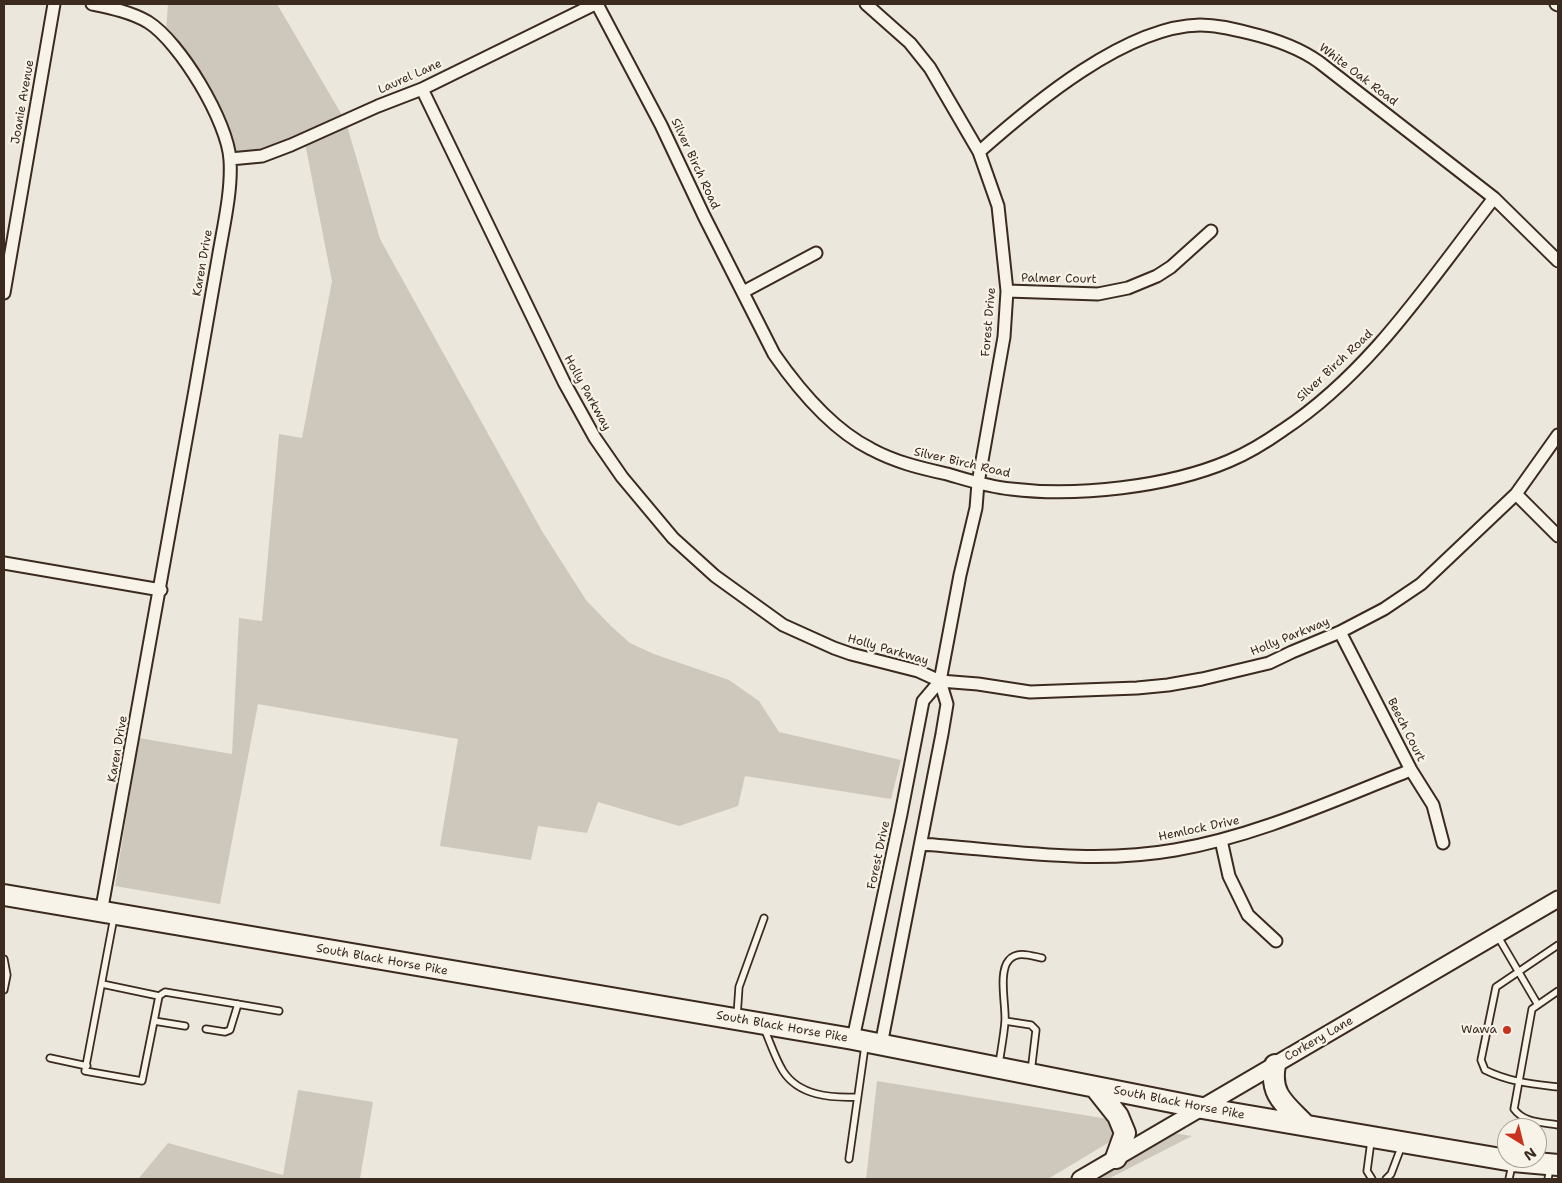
<!DOCTYPE html>
<html>
<head>
<meta charset="utf-8">
<style>
  body { margin:0 }
  #map { position:relative; width:1562px; height:1183px; overflow:hidden; background:#ece7dc; font-family:"Shantell Sans",sans-serif }
  canvas { display:block }
  .frame { position:absolute; inset:0; border:5px solid #3b2a1e; pointer-events:none }
  .north { position:absolute; left:1497px; top:1118px; width:50px; height:50px; box-sizing:border-box; background:#f7f3e8; border:1px solid #aca397; border-radius:50%; rotate:144deg; font-size:14px; font-weight:700; line-height:20px; text-align:center; color:#3b2a1e }
  .north::after { content:''; display:block; margin:auto; width:18px; height:22px; background:#c8321e; clip-path:polygon(50% 0,100% 100%,50% 72%,0 100%) }
</style>
</head>
<body>
<div id="map">
<canvas width="1562" height="1183"></canvas>
<div class="frame"></div>
<div class="north">N</div>
</div>
<script>
const c = document.querySelector('canvas').getContext('2d');
c.lineJoin = 'round';
function paint(path, color) {
  c.fillStyle = color;
  c.fill(path, 'evenodd');
}
function stroke(path, color, width, dash) {
  c.strokeStyle = color;
  c.lineWidth = width;
  c.lineCap = dash ? 'butt' : 'round';
  c.setLineDash(dash || []);
  c.stroke(path);
}
function label(font, color, halo, rows, align = 'center') {
  c.font = font + ' "Shantell Sans",sans-serif';
  c.lineWidth = 4.5;
  c.setLineDash([]);
  c.textBaseline = 'middle';
  c.strokeStyle = halo;
  c.fillStyle = color;
  for (const [text, x, y, turn = 0] of rows) {
    c.save();
    c.translate(x, y);
    c.rotate((+turn || 0) * Math.PI / 180);
    c.textAlign = isNaN(turn) ? turn : align;
    if (halo) c.strokeText(text, 0, 0);
    c.fillText(text, 0, 0);
    c.restore();
  }
}
paint(new Path2D(`
  M168,4H277L346,122L380,239L542,531L586,600L612,627L630,643L654,654L729,680L759,701L779,732L901,760L891,799L745,776L738,806L679,826L598,802L587,833L538,826L531,860L440,846L458,739L258,704L220,904L115,886L139,738L232,754L239,618L262,621L279,434L302,438L332,281L304,138L239,161L166,31Z
  M877,1081L1108,1119L1113,1129V1140L1048,1179H866Z
  M298,1090L373,1102L360,1179H140L139,1178L168,1143L283,1175Z
  M1155,1130L1192,1136L1108,1179H1073Z`), '#cec8bc');
const service = new Path2D(`
  M114,917L85,1071L142,1081L159,996L165,992L279,1011
  M1497,935L1538,1005
  M1558,945L1496,987L1481,1060L1485,1070C1509,1082 1532,1084 1558,1087
  M4,959L7,975L4,990
  M102,984L159,996
  M1558,991L1532,1009L1514,1109C1524,1123 1542,1122 1558,1125
  M737,1016L739,987L764,918
  M154,1021L185,1026
  M1005,1021L1031,1025L1036,1030L1031,1072
  M764,1028C770,1042 775,1058 783,1071C799,1096 831,1098 857,1097
  M206,1029L225,1032L230,1030L238,1004
  M50,1058L87,1066
  M999,1064C1001,1050 1004,1035 1005,1021C1006,1005 998,972 1009,960C1017,950 1032,956 1042,958
  M1371,1141L1367,1171L1372,1179
  M849,1159L865,1046
  M1386,1179L1391,1174L1402,1145
  M1509,1179L1512,1165
  M1548,1179L1550,1168`);
const minor = new Path2D(`
  M92,4C111,8 131,12 148,22C180,42 228,122 230,160C232,189 224,224 219,253C211,299 203,344 195,390C165,565 133,739 101,913
  M597,4L661,125L704,216L774,354C799,390 831,429 871,449C895,462 920,468 947,474C968,480 989,487 1011,489C1077,497 1168,487 1229,461C1248,453 1266,442 1283,430C1371,372 1430,280 1494,198
  M866,4L910,43L930,68L979,152L998,206L1007,291L1004,337L978,483L976,508L960,575L940,681L947,704L942,734L881,1045
  M1556,4L1558,5
  M422,89L564,382L595,438L622,477L673,538L715,576L783,625L834,648L851,654L918,671L940,681L978,684L1030,692L1137,688L1168,685L1202,679L1269,663L1292,652L1340,632L1384,609L1421,584L1516,494L1558,435
  M979,152C1033,104 1126,26 1200,25C1217,25 1233,29 1249,33C1274,39 1298,47 1319,62L1494,198L1558,261
  M230,159L262,156L291,145L378,106L422,89L595,4
  M1007,291L1098,294L1128,288L1157,276L1171,267L1211,231
  M743,292L816,253
  M4,293L54,4
  M1516,494L1558,536
  M4,563L161,590
  M1340,632L1411,770L1433,805L1443,843
  M1221,840L1229,876L1248,915L1276,941
  M921,844C1006,850 1090,865 1175,850C1257,836 1334,800 1411,770
  M853,1039L901,814L923,701L940,681`);
const tertiary = new Path2D(`
  M1080,1179L1558,899`);
const trunk = new Path2D(`
  M4,895L853,1039L1202,1108L1513,1161L1558,1165
  M1275,1065C1269,1095 1286,1105 1305,1125
  M1095,1087L1118,1116L1125,1133L1116,1158`);
stroke(service, '#3b2a1e', 9);
stroke(minor, '#3b2a1e', 15);
stroke(tertiary, '#3b2a1e', 19);
stroke(trunk, '#3b2a1e', 24);
stroke(service, '#f7f3e8', 5.5);
stroke(minor, '#f7f3e8', 11);
stroke(tertiary, '#f7f3e8', 15);
stroke(trunk, '#f7f3e8', 20);
for (const [x, y, r, color] of [
  [1507,1030,5,"#c8321e"]
]) {
  const dot = new Path2D();
  dot.arc(x, y, r, 0, 2 * Math.PI);
  c.fillStyle = color;
  c.fill(dot);
  stroke(dot, '#f7f3e8', 2);
}
label('12px', '#3b2a1e', '#f7f3e8', [
  ["White Oak Road",1358,75,37],
  ["Laurel Lane",410,77,-24],
  ["Joanie Avenue",23,102,-80],
  ["Silver Birch Road",695,164,65],
  ["Karen Drive",203,263,-80],
  ["Palmer Court",1059,279,1],
  ["Forest Drive",989,322,-85],
  ["Silver Birch Road",1335,366,-43],
  ["Holly Parkway",587,393,61],
  ["Silver Birch Road",962,463,13],
  ["Holly Parkway",1290,637,-22],
  ["Holly Parkway",888,650,16],
  ["Beech Court",1406,730,63],
  ["Karen Drive",118,749,-80],
  ["Hemlock Drive",1199,829,-12],
  ["Forest Drive",879,855,-78],
  ["South Black Horse Pike",382,960,10],
  ["South Black Horse Pike",782,1027,10],
  ["Corkery Lane",1319,1039,-30],
  ["South Black Horse Pike",1179,1103,11]
]);
label('12px', '#3b2a1e', '#f7f3e8', [
  ["Wawa",1497,1030]
], 'right');
</script>
</body>
</html>
